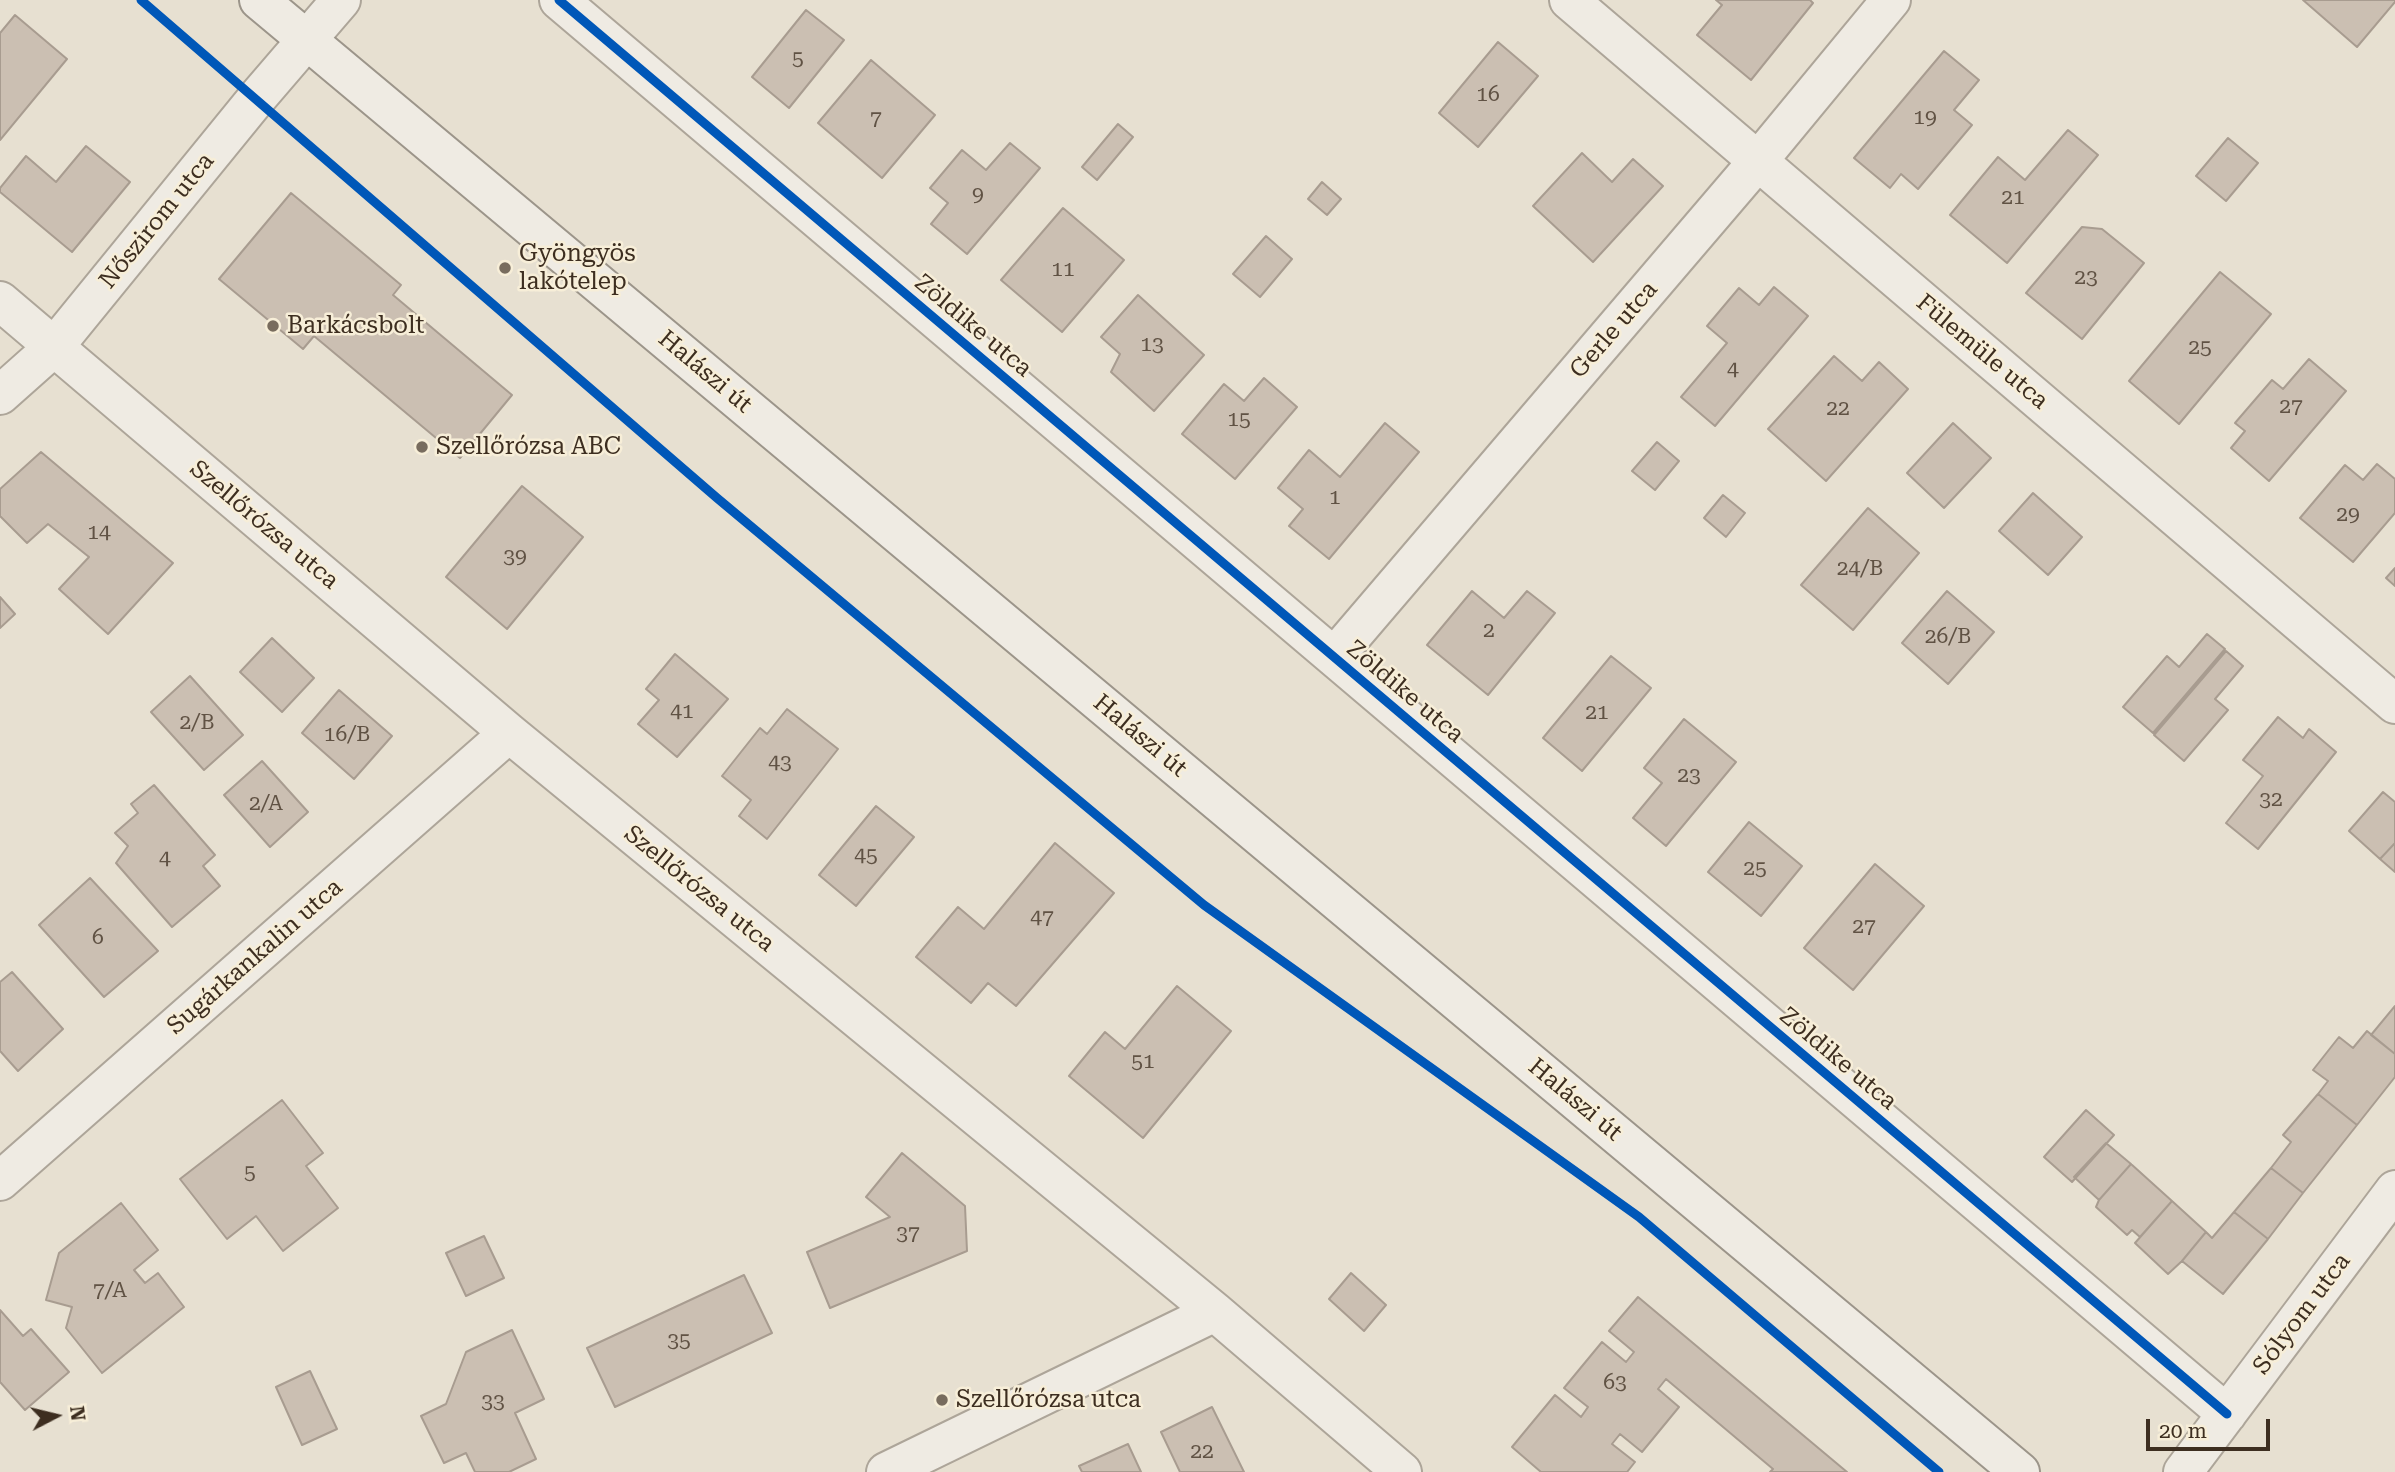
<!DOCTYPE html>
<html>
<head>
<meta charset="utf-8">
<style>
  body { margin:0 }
  #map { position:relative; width:2395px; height:1472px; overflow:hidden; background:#e7e0d1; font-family:"Roboto Serif",serif }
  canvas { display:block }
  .north { position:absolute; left:21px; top:1381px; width:70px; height:70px; -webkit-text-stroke:5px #f7eed8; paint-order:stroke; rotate:83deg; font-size:19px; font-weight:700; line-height:28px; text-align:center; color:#3d2e20 }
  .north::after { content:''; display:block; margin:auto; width:24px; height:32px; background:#3d2e20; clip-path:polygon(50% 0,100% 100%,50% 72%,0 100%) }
  .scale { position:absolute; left:2146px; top:1419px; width:124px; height:32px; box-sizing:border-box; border:4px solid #3d2e20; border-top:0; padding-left:9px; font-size:21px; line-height:24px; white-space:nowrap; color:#3d2e20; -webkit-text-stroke:5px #f7eed8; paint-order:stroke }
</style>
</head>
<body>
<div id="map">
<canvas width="2395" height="1472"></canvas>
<div class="north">N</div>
<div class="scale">20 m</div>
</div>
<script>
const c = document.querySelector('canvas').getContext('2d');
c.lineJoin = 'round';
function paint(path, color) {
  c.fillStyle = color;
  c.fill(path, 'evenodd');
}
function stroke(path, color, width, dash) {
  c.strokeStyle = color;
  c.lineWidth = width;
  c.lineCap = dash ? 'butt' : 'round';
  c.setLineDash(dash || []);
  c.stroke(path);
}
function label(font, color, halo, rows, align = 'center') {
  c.font = font + ' "Roboto Serif",serif';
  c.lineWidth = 5;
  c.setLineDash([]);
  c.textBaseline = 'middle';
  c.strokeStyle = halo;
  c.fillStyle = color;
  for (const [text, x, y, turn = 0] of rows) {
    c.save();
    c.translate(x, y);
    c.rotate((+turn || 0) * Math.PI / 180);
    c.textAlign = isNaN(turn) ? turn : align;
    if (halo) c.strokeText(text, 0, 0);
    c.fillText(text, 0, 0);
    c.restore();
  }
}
const building = new Path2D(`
  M1716,0H1810L1813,3L1751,80L1697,35L1722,5Z
  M2303,0H2395V2L2357,47Z
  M806,10L844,40L789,108L752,77Z
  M15,15L67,59L0,140V33Z
  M1498,42L1538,76L1478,147L1439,113Z
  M1944,51L1979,80L1954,110L1972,125L1918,189L1901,174L1890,188L1854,158Z
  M871,60L935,115L882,178L818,123Z
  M1118,124L1133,137L1097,180L1082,167Z
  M2068,130L2098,155L2007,263L1950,215L1998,157L2025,180Z
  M2228,138L2258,163L2226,201L2196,176Z
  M1010,143L1040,168L967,254L931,224L948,203L930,188L962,150L986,170Z
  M86,146L130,182L72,252L0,192V188L26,156L56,182Z
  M1582,153L1612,182L1633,159L1663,186L1593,262L1533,206Z
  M1322,182L1341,199L1327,215L1308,199Z
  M291,193L401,285L393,295L512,395L460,458L314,336L303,349L219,279Z
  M1063,208L1124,260L1062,332L1001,280Z
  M2082,227L2102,229L2144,263L2082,339L2026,293Z
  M1266,236L1292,259L1260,297L1233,274Z
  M2220,272L2271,314L2179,424L2129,381Z
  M1774,287L1808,316L1715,426L1681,397L1727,343L1707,326L1739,288L1759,305Z
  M1138,295L1204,355L1154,411L1111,372L1120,354L1101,337Z
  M1834,356L1862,381L1879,362L1908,389L1826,481L1768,429Z
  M2309,359L2346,391L2269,481L2231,448L2245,431L2235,423L2272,380L2283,389Z
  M1264,378L1297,407L1235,479L1182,434L1224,384L1244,401Z
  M1385,423L1419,452L1329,559L1289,526L1303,509L1278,488L1309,450L1340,477Z
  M1953,423L1991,458L1944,508L1907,473Z
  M1657,442L1679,461L1655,490L1632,471Z
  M41,452L173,563L108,634L59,589L89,557L48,524L27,543L0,516V489Z
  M2377,464L2395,479V513L2353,562L2300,518L2345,465L2363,480Z
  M522,486L583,537L507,629L446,577Z
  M2033,493L2082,537L2048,575L1999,531Z
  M1723,495L1745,513L1726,537L1704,518Z
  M1868,508L1919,553L1853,630L1801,585Z
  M2395,568V586L2386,578Z
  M1472,591L1504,618L1527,591L1555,613L1488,695L1427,645Z
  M1947,591L1994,632L1948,684L1902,643Z
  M0,597L15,614L0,628Z
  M2207,634L2225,649L2153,733L2123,707L2167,656L2179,667Z
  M272,638L314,678L282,712L240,672Z
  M2226,651L2243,666L2215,699L2228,710L2184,761L2154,735Z
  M675,654L728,699L677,757L638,724L659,700L646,689Z
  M1611,656L1651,688L1582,771L1543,738Z
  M190,676L243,735L204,770L151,712Z
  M339,690L392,736L354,779L302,733Z
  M787,709L838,749L767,839L739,816L751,800L722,776L760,728L767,734Z
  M2278,717L2303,738L2309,729L2336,752L2258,849L2226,823L2263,776L2243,760Z
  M1684,719L1736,762L1666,846L1633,818L1662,783L1644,768Z
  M262,761L308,812L270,847L224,795Z
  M154,785L215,855L203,866L220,886L172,927L116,863L128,846L115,833L138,813L131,804Z
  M2383,792L2395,802V843L2380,859L2349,831Z
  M876,806L914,837L856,906L819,875Z
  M1749,822L1802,866L1761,916L1708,872Z
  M1055,843L1114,893L1016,1006L988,983L971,1003L916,957L958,907L984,929Z
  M2395,843V872L2380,859Z
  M1875,864L1924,906L1853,990L1804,948Z
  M90,878L158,951L104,997L39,925Z
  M12,972L63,1029L18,1071L0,1051V982Z
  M1177,986L1231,1031L1143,1138L1069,1076L1105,1032L1125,1049Z
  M2395,1006V1054L2371,1035Z
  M2367,1031L2395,1054V1077L2357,1125L2318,1094L2328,1081L2313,1070L2339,1037L2353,1048Z
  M2318,1094L2357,1125L2303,1193L2271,1168L2291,1142L2283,1135Z
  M282,1100L323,1153L306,1166L338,1208L283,1251L256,1216L227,1239L180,1179Z
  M2086,1110L2114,1135L2072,1182L2044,1157Z
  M2106,1143L2131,1164L2099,1200L2074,1177Z
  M902,1153L965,1206L967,1251L830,1308L807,1252L890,1217L866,1197Z
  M2131,1164L2172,1201L2140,1237L2132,1230L2127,1235L2096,1207L2099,1200Z
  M2271,1168L2303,1193L2268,1239L2234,1212Z
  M2172,1201L2206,1232L2182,1261L2168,1274L2135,1243Z
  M121,1203L158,1250L134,1270L145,1283L158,1273L184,1307L102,1373L66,1328L72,1307L46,1300L59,1253Z
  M2234,1212L2268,1239L2223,1294L2182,1261L2206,1232L2212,1238Z
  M484,1236L504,1278L466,1296L446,1253Z
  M1351,1273L1386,1305L1364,1331L1329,1299Z
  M744,1275L772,1333L615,1407L587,1348Z
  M1638,1297L1847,1472H1770L1773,1469L1666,1379L1658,1389L1679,1407L1642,1452L1620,1434L1612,1444L1635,1462L1627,1472H1541L1512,1447L1555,1395L1581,1417L1588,1407L1564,1388L1602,1342L1626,1362L1634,1352L1609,1331Z
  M0,1310L23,1336L31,1329L69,1372L25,1410L0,1382Z
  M512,1330L544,1399L515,1413L536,1459L509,1472H475L466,1453L444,1463L421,1416L446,1404L466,1352Z
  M310,1371L337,1429L302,1445L276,1387Z
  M1212,1407L1244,1472H1180L1161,1432Z
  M1128,1444L1141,1472H1082L1079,1466Z`);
paint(building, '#cbbfb2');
stroke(building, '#a89c90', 2);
const minor = new Path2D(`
  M559,0L2227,1414
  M1569,0L2395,704
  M0,301L509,733L1215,1312L1402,1472
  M0,395L54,347L256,99L341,0
  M1334,657L1758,161L1891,0
  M0,1181L509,733
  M886,1472L1215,1312
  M2183,1472L2395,1190`);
const secondary = new Path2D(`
  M259,0L2020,1472`);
stroke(minor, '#ada599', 42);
stroke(secondary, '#9c958a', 42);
stroke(minor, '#efebe3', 38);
stroke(secondary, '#efebe3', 38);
stroke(new Path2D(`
  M141,0L717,498L1204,905L1639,1217L1939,1472
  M559,0L2227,1414`), '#0057b8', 9);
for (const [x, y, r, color] of [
  [505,268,7,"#786c5e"],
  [273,326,7,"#786c5e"],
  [422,447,7,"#786c5e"],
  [942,1400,7,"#786c5e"]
]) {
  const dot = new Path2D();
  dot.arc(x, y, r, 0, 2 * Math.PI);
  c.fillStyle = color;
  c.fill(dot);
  stroke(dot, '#f7eed8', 2.5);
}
label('21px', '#605244', null, [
  ["5",798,59],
  ["16",1488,95],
  ["19",1925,118],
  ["7",876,119],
  ["9",978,195],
  ["21",2013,198],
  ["11",1063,270],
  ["23",2086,278],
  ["13",1152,345],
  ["25",2200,348],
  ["4",1733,370],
  ["27",2291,407],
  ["22",1838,409],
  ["15",1239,420],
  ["1",1335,498],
  ["29",2348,515],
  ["14",99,533],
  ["39",515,557],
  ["24/B",1860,569],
  ["2",1489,631],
  ["26/B",1948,637],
  ["41",682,712],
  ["21",1597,713],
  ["2/B",197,723],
  ["16/B",347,735],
  ["43",780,763],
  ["23",1689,776],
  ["32",2271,800],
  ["2/A",266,804],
  ["45",866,856],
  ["4",165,859],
  ["25",1755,869],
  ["47",1042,918],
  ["27",1864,927],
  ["6",98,938],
  ["51",1143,1062],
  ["5",250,1173],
  ["37",908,1234],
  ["7/A",110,1291],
  ["35",679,1341],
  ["63",1615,1383],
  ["33",493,1402],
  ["22",1202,1452]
]);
label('24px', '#3d2e20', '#f7eed8', [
  ["Nőszirom utca",157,221,-51],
  ["Zöldike utca",973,326,40],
  ["Gerle utca",1614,330,-49],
  ["Fülemüle utca",1982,352,40],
  ["Halászi út",705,372,40],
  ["Szellőrózsa utca",264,525,40],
  ["Zöldike utca",1405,692,40],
  ["Halászi út",1140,736,40],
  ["Szellőrózsa utca",699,889,39],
  ["Sugárkankalin utca",255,957,-41],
  ["Zöldike utca",1838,1059,40],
  ["Halászi út",1575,1100,40],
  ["Sólyom utca",2302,1314,-53]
]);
label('24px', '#3d2e20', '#f7eed8', [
  ["Gyöngyös",519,254],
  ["lakótelep",519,282],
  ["Barkácsbolt",287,326],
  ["Szellőrózsa ABC",436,447],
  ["Szellőrózsa utca",956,1400]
], 'left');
</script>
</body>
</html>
